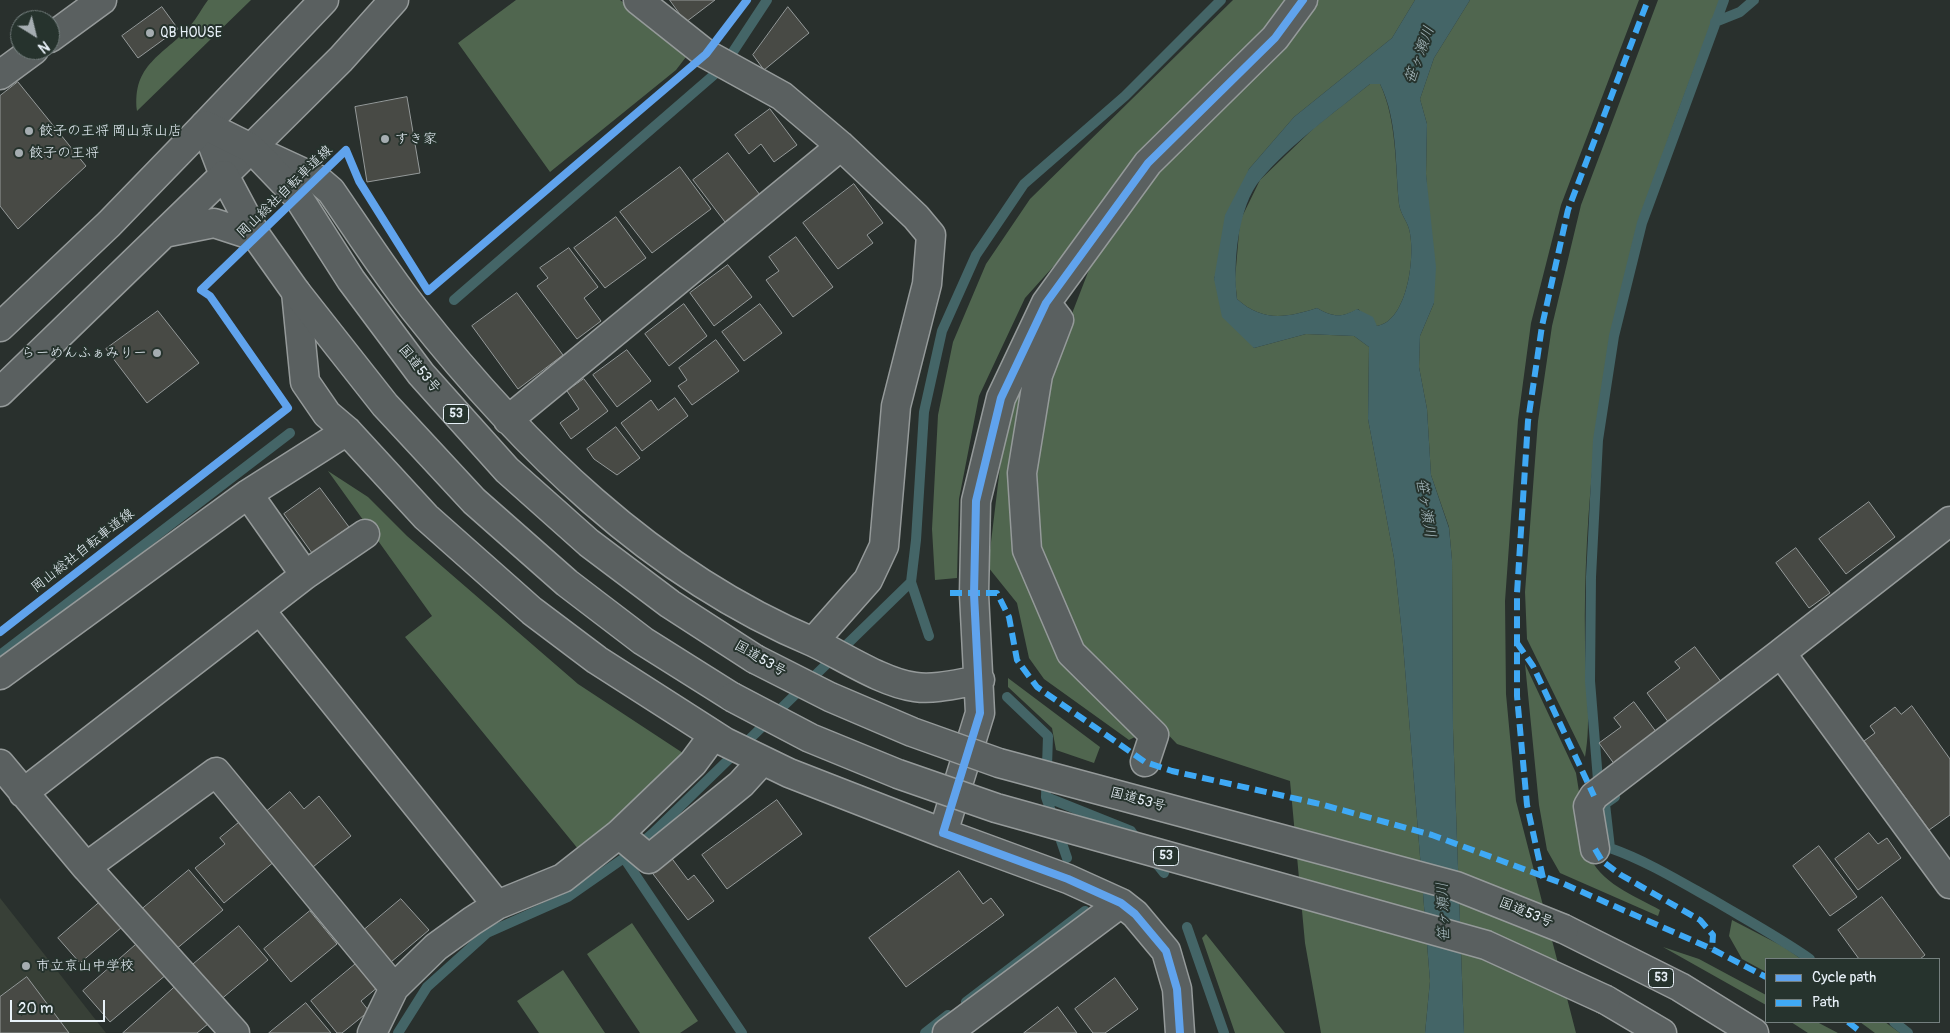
<!DOCTYPE html>
<html>
<head>
<meta charset="utf-8">
<style>
  body { margin:0 }
  #map { position:relative; width:1950px; height:1033px; overflow:hidden; background:#29302d; font-family:Pangolin,sans-serif }
  canvas { display:block }
  .legend { position:absolute; left:1765px; top:958px; width:175px; height:65px; box-sizing:border-box; background:#26332d; border:1px solid #747f7e; margin:0; padding:6px 9px; list-style:none; font-size:15px; color:#e8f1f8 }
  .legend li { display:flex; align-items:center; gap:10px; height:25px }
  .legend b { width:25px; border:1px solid #747f7e }
  .north { position:absolute; left:10px; top:10px; width:50px; height:50px; box-sizing:border-box; background:#26332d; border:1px solid #747f7e; border-radius:50%; rotate:144deg; font-size:14px; font-weight:700; line-height:20px; text-align:center; color:#e8f1f8 }
  .north::after { content:''; display:block; margin:auto; width:18px; height:22px; background:#a5adb1; clip-path:polygon(50% 0,100% 100%,50% 72%,0 100%) }
  .scale { position:absolute; left:10px; top:1000px; width:95px; height:22px; box-sizing:border-box; border:2px solid #e8f1f8; border-top:0; padding-left:6px; font-size:15px; line-height:18px; white-space:nowrap; color:#e8f1f8; -webkit-text-stroke:4px #26332d; paint-order:stroke }
</style>
</head>
<body>
<div id="map">
<canvas width="1950" height="1033"></canvas>
<ul class="legend">
<li><b style="height:6px;background:#60a3ed"></b>Cycle path</li>
<li><b style="height:6px;background:#3fa9f5"></b>Path</li>
</ul>
<div class="north">N</div>
<div class="scale">20 m</div>
</div>
<script>
const c = document.querySelector('canvas').getContext('2d');
c.lineJoin = 'round';
function paint(path, color) {
  c.fillStyle = color;
  c.fill(path, 'evenodd');
}
function stroke(path, color, width, dash) {
  c.strokeStyle = color;
  c.lineWidth = width;
  c.lineCap = dash ? 'butt' : 'round';
  c.setLineDash(dash || []);
  c.stroke(path);
}
function label(font, color, halo, rows, align = 'center') {
  c.font = font + ' Pangolin,"Klee One",sans-serif';
  c.lineWidth = 4;
  c.setLineDash([]);
  c.textBaseline = 'middle';
  c.strokeStyle = halo;
  c.fillStyle = color;
  for (const [text, x, y, turn = 0] of rows) {
    c.save();
    c.translate(x, y);
    c.rotate((+turn || 0) * Math.PI / 180);
    c.textAlign = isNaN(turn) ? turn : align;
    if (halo) c.strokeText(text, 0, 0);
    c.fillText(text, 0, 0);
    c.restore();
  }
}
paint(new Path2D(`
  M0,898L106,1033H0Z`), '#384037');
paint(new Path2D(`
  M208,0H251L137,111C132,64 163,56 190,26C197,18 202,8 208,0Z
  M516,0H620L689,53L676,70L550,172L458,43Z
  M1233,0H1293L1025,298L979,396L959,499L957,578L935,580L932,529L938,415L953,342L986,264L1030,199Z
  M1316,0H1415L1392,38L1294,117L1249,169L1214,279L1254,348L1306,334L1354,336L1369,347L1368,419L1394,558L1403,644L1430,981L1425,1033H1321L1305,943L1290,781L1177,744L1082,644L1040,545L1036,473L1049,373L1097,249L1157,168Z
  M1470,0H1639L1561,205L1531,323L1518,420L1505,601L1506,694L1516,801L1576,1033H1464L1453,729L1452,560L1449,527L1431,475L1427,409L1419,367L1420,336L1434,303L1426,174L1427,124L1420,99L1434,58Z
  M1658,0H1721C1664,143 1611,288 1595,442C1588,508 1584,574 1585,641C1585,679 1592,719 1585,757L1527,639L1525,592L1538,421L1552,326L1581,205Z
  M1370,84H1380C1397,120 1395,165 1399,204C1400,213 1407,221 1409,229C1416,254 1408,321 1377,326L1358,309C1341,318 1333,317 1317,308C1285,318 1263,322 1237,299L1235,279L1240,221L1260,180L1315,127Z
  M1017,391L1023,394L1016,550L1137,736L1129,740L1044,679L1029,658L1017,603L988,567L1001,459Z
  M328,471L368,497L407,536L578,684L689,757L583,855L405,637L432,616Z
  M1525,664L1576,773L1589,854C1598,882 1635,896 1660,910L1658,916L1560,873L1547,850L1539,805Z
  M1008,678L1100,747L1094,763L1056,750L1052,728L1008,687Z
  M1732,920L1784,947L1801,959H1766V972L1742,959L1729,936Z
  M632,923L698,1021L680,1033H640L587,954Z
  M1206,934L1285,1033H1235L1202,938Z
  M1663,947L1699,959L1766,995V1005Z
  M563,970L605,1033H539L517,1001Z
  M1791,1022H1817L1838,1033H1808Z
  M1860,1022H1885L1900,1033H1875Z`), '#50664f');
paint(new Path2D(`
  M1415,0H1470L1434,58L1420,99L1427,124L1426,174L1436,267L1434,303L1420,336L1419,367L1427,409L1431,475L1449,528L1452,560L1453,729L1464,1033H1425L1430,981L1403,644L1394,558L1368,419L1369,347L1354,336L1306,334L1254,348L1222,317L1214,279L1225,215L1249,169L1294,117L1392,38ZM1370,84H1380C1398,120 1395,165 1399,204C1400,213 1407,221 1409,229C1416,254 1408,321 1377,326L1373,317L1357,309C1341,318 1333,317 1317,308C1285,318 1263,322 1237,299C1233,265 1237,207 1261,179C1290,145 1335,112 1370,84Z`), '#446567');
stroke(new Path2D(`
  M1715,22L1740,12L1754,0
  M454,300L723,67L767,0
  M929,636L911,582L916,540L924,412L942,331L976,255L1024,184L1125,96L1221,0
  M0,655L290,433
  M1007,697L1048,736L1046,797L1067,858
  M1598,780L1590,681L1591,577L1598,440L1614,336L1642,223L1724,0
  M1046,797L1131,831L1138,841
  M1615,797L1605,804L1610,848C1647,861 1681,882 1715,901C1747,920 1780,938 1810,959
  M624,858L742,1033
  M1152,858L1164,873
  M1187,927L1224,1033
  M966,1002L1085,911
  M1894,1022L1908,1033
  M398,1033L427,987L487,933L568,897L624,858L653,833L911,582
  M925,1033L948,1015`), '#446567', 10);
const building = new Path2D(`
  M670,0H715L686,22Z
  M162,7L178,29L138,58L122,36Z
  M788,7L809,33L764,70L753,55Z
  M18,82L86,166L18,229L0,206V96Z
  M407,97L420,173L367,182L355,107Z
  M770,109L797,145L774,162L761,144L749,154L735,135Z
  M728,153L760,195L725,222L693,180Z
  M680,167L711,209L652,253L620,212Z
  M854,184L883,223L867,235L873,243L838,269L803,223Z
  M616,217L646,258L605,288L574,248Z
  M796,237L833,287L793,317L766,280L779,271L769,257Z
  M569,248L598,287L584,298L601,321L577,339L537,286L548,278L540,268Z
  M728,265L752,297L714,326L690,293Z
  M517,293L563,355L518,389L472,326Z
  M684,304L707,336L669,366L645,334Z
  M760,304L782,333L744,361L722,332Z
  M158,311L199,363L147,403L106,349Z
  M716,340L739,371L692,405L678,386L687,380L679,368Z
  M627,350L651,381L617,407L593,375Z
  M584,379L608,411L571,439L560,423L579,409L567,391Z
  M675,398L688,416L642,451L621,423L651,400L658,410Z
  M616,427L640,458L617,475L594,459L587,449Z
  M320,488L349,527L312,553L284,514Z
  M1869,502L1895,537L1846,574L1819,539Z
  M1796,548L1830,593L1809,608L1776,563Z
  M1695,647L1722,683L1669,723L1647,693L1680,668L1675,662Z
  M1634,702L1657,733L1615,765L1599,743L1621,727L1614,718Z
  M1912,706L1950,759V815L1929,830L1864,741L1875,733L1870,726L1895,707L1901,714Z
  M290,792L304,809L319,796L351,836L313,867L267,811Z
  M777,800L802,834L727,889L702,855Z
  M241,821L275,861L224,903L195,868L225,844L220,838Z
  M1869,833L1878,844L1887,838L1901,858L1858,890L1835,859Z
  M1819,846L1857,897L1830,916L1793,866Z
  M670,856L688,880L694,875L714,901L688,920L650,870Z
  M189,870L223,910L175,950L141,910Z
  M959,871L983,904L991,898L1004,915L906,987L869,938Z
  M1882,897L1925,955L1920,959H1859L1838,930Z
  M401,899L429,930L391,962L364,930Z
  M100,902L122,927L80,963L58,938Z
  M310,911L337,944L291,982L264,949Z
  M239,926L268,960L219,1001L190,967Z
  M139,942L167,974L110,1022L83,991Z
  M358,962L378,987L361,1001L369,1011L342,1033H337L311,1001Z
  M27,977L69,1033H0V997Z
  M1115,978L1138,1009L1105,1033H1093L1075,1009Z
  M176,986L208,1024L197,1033H123Z
  M306,1003L331,1033H269Z
  M1058,1007L1077,1033H1024Z`);
paint(building, '#484a45');
stroke(building, '#959a9a', 1);
const minor = new Path2D(`
  M324,0L205,125L224,175L341,59L394,0
  M638,0L706,54L782,96L841,146L916,217L931,235L927,284L896,406L884,546L868,580L813,642C843,656 883,683 915,687C936,690 960,683 980,680
  M50,38L102,0
  M0,75L34,50
  M252,149L317,179L331,191C358,230 384,271 414,309C521,445 651,574 813,642
  M296,292L305,382L327,414L347,431L426,517L532,611L597,660L725,742L789,773L943,833
  M1046,303L1059,320L1038,375L1022,473L1027,550L1071,653L1154,735L1145,762
  M508,420L841,146
  M248,494L305,575
  M1950,521L1781,653L1950,884
  M260,610L497,905
  M0,675L248,494L347,431
  M0,764L86,867L235,1033
  M23,793L305,575L365,534
  M619,834L649,859L741,784L761,762
  M1595,849L1588,806L1594,796L1781,653
  M86,867L216,772L394,988
  M372,1033L394,988L436,947L472,921L497,905L563,878L619,834L693,763L713,736
  M947,1033L1121,903
  M1180,1033L1177,989L1166,951L1135,914L1121,903L1068,879L943,833L980,713L974,594L976,501L1001,398L1046,303L1148,163L1275,38L1303,0`);
const highway = new Path2D(`
  M164,233L214,223L257,237
  M0,327L109,224L205,125L251,148L298,197L351,280L421,374L507,470L589,543L670,604L755,659
  M0,392L224,175L257,237L296,292L385,405L474,501L567,583L643,641L732,697
  M1564,929L1680,987L1754,1033
  M1606,1000L1662,1033`);
stroke(minor, '#959a9a', 31);
stroke(highway, '#959a9a', 31);
stroke(minor, '#5a6060', 28);
stroke(highway, '#5a6060', 28);
const highwayBridge = new Path2D(`
  M755,659L830,697L912,732L999,763L1456,886L1564,929
  M732,697L810,738L898,774L996,808L1486,945L1606,1000`);
stroke(highwayBridge, '#959a9a', 31, []);
stroke(highwayBridge, '#5a6060', 28);
stroke(new Path2D(`
  M950,593H997L1009,617L1017,660L1037,687L1145,762L1172,771L1320,804L1432,835L1564,884L1712,949L1766,977
  M1517,643L1533,666L1594,796
  M1595,849L1602,861L1621,875L1700,920L1713,935L1712,949
  M1543,878L1527,805L1517,696V593L1528,421L1542,326L1568,210L1648,0
  M1848,1022L1862,1033`), '#3fa9f5', 6, [12, 6]);
stroke(new Path2D(`
  M0,632L288,408L210,296L201,290L346,150L359,181L428,291L706,54L747,0
  M1180,1033L1177,989L1166,951L1135,914L1121,903L1068,879L943,833L980,713L974,594L976,501L1001,398L1046,303L1148,163L1275,38L1303,0`), '#60a3ed', 8);
for (const [x, y, r, color] of [
  [150,33,5,"#a5adb1"],
  [29,131,5,"#a5adb1"],
  [385,139,5,"#a5adb1"],
  [19,153,5,"#a5adb1"],
  [157,353,5,"#a5adb1"],
  [26,966,5,"#a5adb1"]
]) {
  const dot = new Path2D();
  dot.arc(x, y, r, 0, 2 * Math.PI);
  c.fillStyle = color;
  c.fill(dot);
  stroke(dot, '#26332d', 2);
}
for (const [x, y, w] of [
  [456,414,25],
  [1166,856,25],
  [1661,978,25]
]) {
  const box = new Path2D();
  box.roundRect(x - w / 2, y - 9.5, w, 19, 4);
  c.fillStyle = '#26332d';
  c.fill(box);
  stroke(box, '#e8f1f8', 1);
}
label('bold 12px', '#e8f1f8', null, [
  ["53",456,414],
  ["53",1166,856],
  ["53",1661,978]
]);
label('14px', '#e8f1f8', '#26332d', [
  ["QB HOUSE",160,33],
  ["餃子の王将 岡山京山店",39,131],
  ["すき家",395,139],
  ["餃子の王将",29,153],
  ["らーめんふぁみりー",147,353,"right"],
  ["市立京山中学校",36,966]
], 'left');
label('14px', '#e8f1f8', '#26332d', [
  ["岡山総社自転車道線",285,192,-44],
  ["国道53号",419,369,51],
  ["岡山総社自転車道線",83,551,-38],
  ["国道53号",760,659,30],
  ["国道53号",1138,800,15],
  ["国道53号",1526,913,22]
]);
label('italic 15px', '#a8bbc0', '#26332d', [
  ["笹ヶ瀬川",1420,55,-70],
  ["笹ヶ瀬川",1425,508,81],
  ["笹ヶ瀬川",1444,912,-92]
]);
</script>
</body>
</html>
